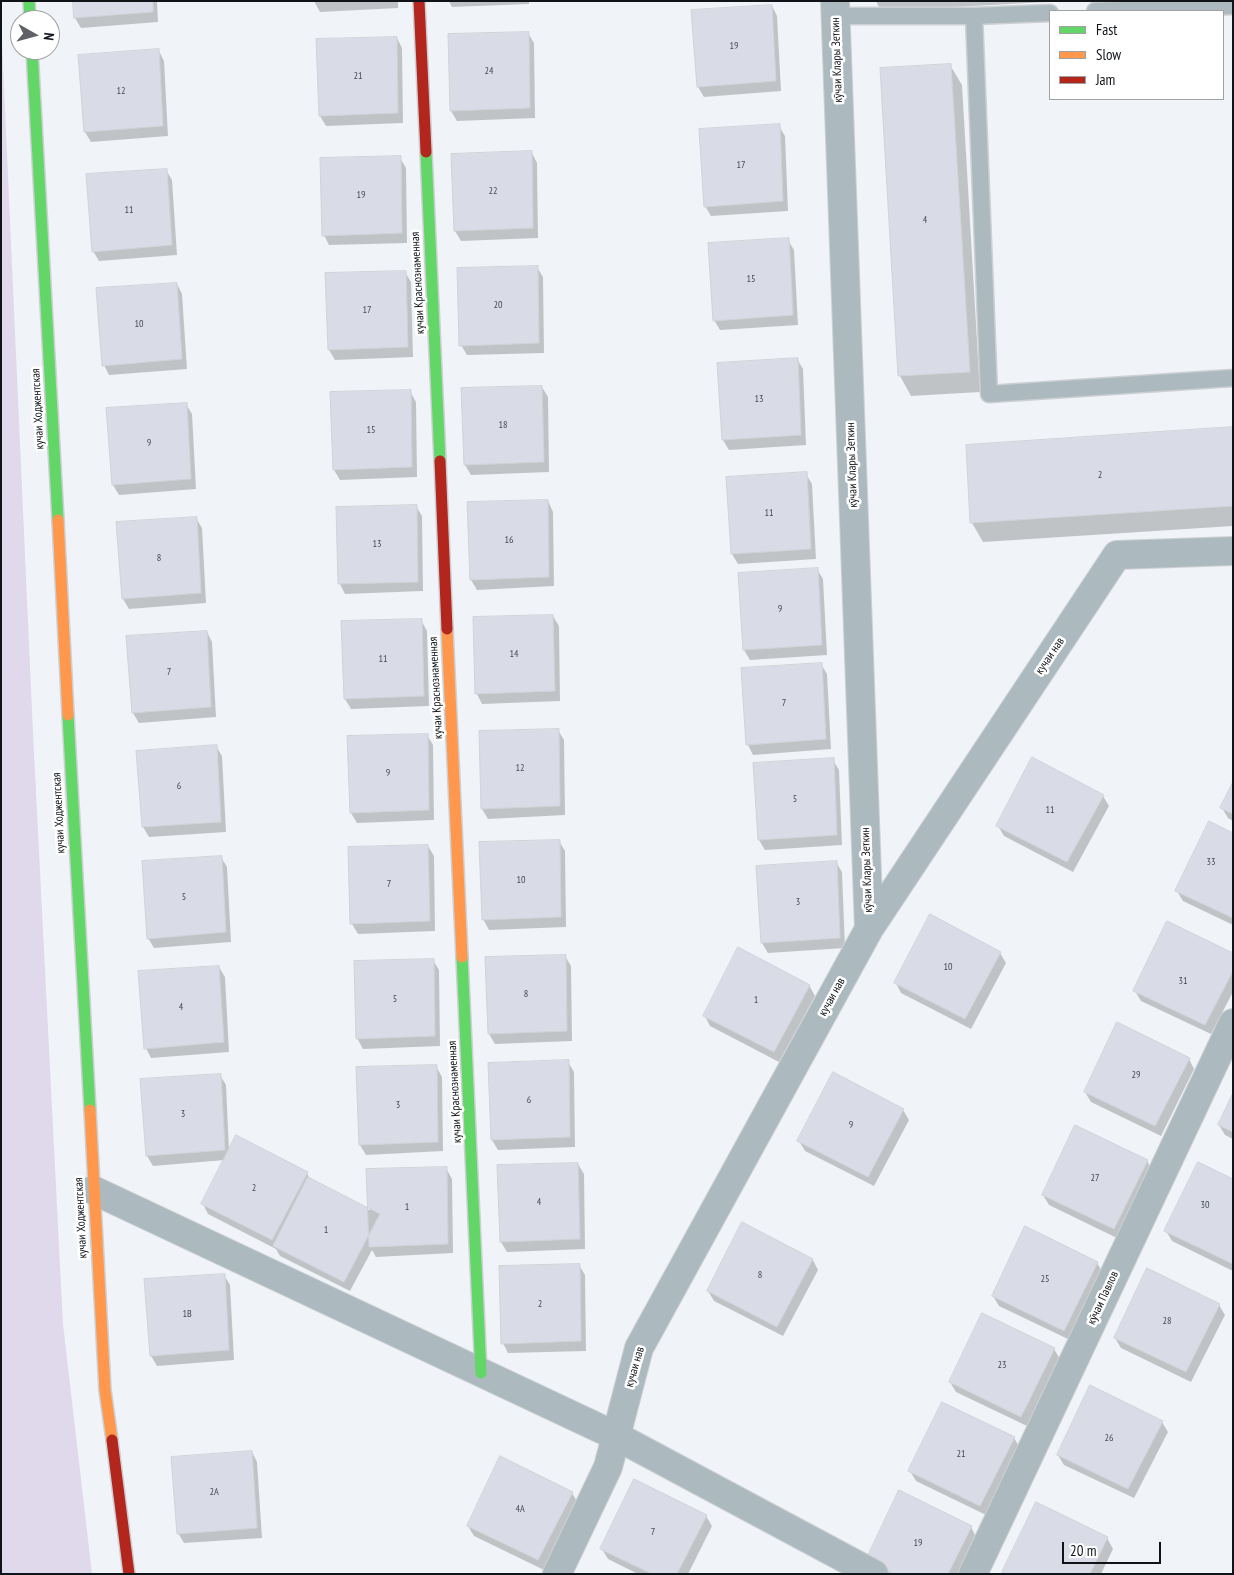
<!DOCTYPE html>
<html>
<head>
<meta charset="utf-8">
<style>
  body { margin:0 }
  #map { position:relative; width:1234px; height:1575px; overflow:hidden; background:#f0f4f8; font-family:"PT Sans Narrow",sans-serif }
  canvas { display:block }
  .frame { position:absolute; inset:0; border:2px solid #101419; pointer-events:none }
  .legend { position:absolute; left:1049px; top:10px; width:175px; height:90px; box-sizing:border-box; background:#fff; border:1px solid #9fa1a3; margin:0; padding:6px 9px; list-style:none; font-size:15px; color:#101419 }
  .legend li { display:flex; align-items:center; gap:10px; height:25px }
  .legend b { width:25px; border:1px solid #9fa1a3 }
  .north { position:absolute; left:10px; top:10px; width:50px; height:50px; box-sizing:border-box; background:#fff; border:1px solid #9fa1a3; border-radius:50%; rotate:97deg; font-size:14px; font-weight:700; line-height:20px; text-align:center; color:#101419 }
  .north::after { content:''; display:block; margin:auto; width:18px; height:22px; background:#5e6267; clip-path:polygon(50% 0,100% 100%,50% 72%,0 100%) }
  .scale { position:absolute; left:1062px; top:1542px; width:99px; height:22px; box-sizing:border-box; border:2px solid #101419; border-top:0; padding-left:6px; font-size:15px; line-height:18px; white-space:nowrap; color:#101419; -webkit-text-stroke:4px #fff; paint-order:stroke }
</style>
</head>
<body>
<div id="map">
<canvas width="1234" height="1575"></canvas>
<div class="frame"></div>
<ul class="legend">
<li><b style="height:6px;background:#63d668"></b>Fast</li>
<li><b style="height:6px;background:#ff974d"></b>Slow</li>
<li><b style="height:6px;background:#b3261e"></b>Jam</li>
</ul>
<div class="north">N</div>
<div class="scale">20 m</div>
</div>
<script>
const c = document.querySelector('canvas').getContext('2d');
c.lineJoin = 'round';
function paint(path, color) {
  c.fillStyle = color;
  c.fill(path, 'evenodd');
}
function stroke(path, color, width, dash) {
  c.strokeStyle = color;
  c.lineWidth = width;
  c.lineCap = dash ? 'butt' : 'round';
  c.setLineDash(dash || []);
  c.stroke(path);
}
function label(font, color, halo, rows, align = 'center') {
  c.font = font + ' "PT Sans Narrow",sans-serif';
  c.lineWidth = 5;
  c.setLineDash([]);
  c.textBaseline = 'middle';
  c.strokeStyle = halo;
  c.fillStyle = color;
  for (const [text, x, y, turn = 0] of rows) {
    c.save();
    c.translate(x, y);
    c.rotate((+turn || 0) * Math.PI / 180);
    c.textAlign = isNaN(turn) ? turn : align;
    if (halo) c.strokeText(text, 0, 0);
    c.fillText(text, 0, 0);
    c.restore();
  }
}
paint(new Path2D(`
  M1,20L33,733L63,1324L92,1574H1Z`), '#e0d9ec');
paint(new Path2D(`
  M74,1H157L158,22L81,28L75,18Z
  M314,1H398V8L320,12Z
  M449,1H529V4L452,7Z
  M876,1H1065L881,11Z
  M772,6L777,16L781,91L704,97L698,87Z
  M528,33L534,43L535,118L457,121L451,111L449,36Z
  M397,38L402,48L403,123L326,126L320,116Z
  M159,51L164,61L168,136L91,142L85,132Z
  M950,65L962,85L980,392L911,396L900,376Z
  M779,126L785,136L788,211L711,216L705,206Z
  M532,153L537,163L538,238L461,241L455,231Z
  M400,158L406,168L407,243L329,245L324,235Z
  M166,170L172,180L177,255L99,261L93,251Z
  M788,240L794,250L798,325L720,330L714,320Z
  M537,267L543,277L544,353L467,355L461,345Z
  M405,272L411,282L413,357L335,360L329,350Z
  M177,284L182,294L187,369L109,375L104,365Z
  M797,359L803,369L806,445L729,450L723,440Z
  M542,387L548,397L549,472L471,475L465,465L463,389Z
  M410,391L416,402L417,477L340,480L334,470Z
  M186,404L192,414L196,489L119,495L113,485L107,409Z
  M1233,428V526L983,542L972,523Z
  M806,474L812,484L816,559L738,564L732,554Z
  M548,501L553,512L554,586L477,590L471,580Z
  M416,506L422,516L423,591L345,594L340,584L337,508Z
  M196,518L202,528L206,603L129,609L123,599Z
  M817,569L823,579L827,655L750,660L744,650Z
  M553,616L559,626L560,701L482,704L477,694L474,618Z
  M421,620L427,631L429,706L351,709L345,699Z
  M207,632L212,642L216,717L139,723L133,713Z
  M821,664L827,674L831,749L753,755L748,745Z
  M558,730L564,740L565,815L488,819L482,809Z
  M427,735L433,745L434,820L357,823L351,813L348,737Z
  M216,746L222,756L226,832L149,837L143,827L138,752Z
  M833,760L839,770L842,845L765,850L759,840Z
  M1233,785V821L1228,818L1222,808Z
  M1103,796L1109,806L1073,872L1004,836L998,826Z
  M1233,834V925L1183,901L1177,891Z
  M559,841L565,851L566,927L489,930L483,919Z
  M428,846L434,856L435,931L358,934L352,924L349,848Z
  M221,857L227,867L231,942L154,948L148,938Z
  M836,862L842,872L845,948L768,953L762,943Z
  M1000,953L1006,963L971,1029L901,993L896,983Z
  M1233,955V992L1211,1034L1141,1001L1135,991Z
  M565,956L571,966L572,1041L495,1044L489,1034Z
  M433,960L439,970L440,1046L363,1049L357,1038Z
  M219,967L225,977L229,1052L151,1058L146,1048Z
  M809,985L815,996L779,1062L710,1026L705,1016Z
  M1189,1059L1194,1069L1161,1136L1091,1102L1085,1092Z
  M568,1062L574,1072L575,1147L498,1150L492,1140Z
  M436,1066L442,1077L443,1151L366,1155L360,1145Z
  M220,1075L226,1085L229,1151L307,1173L310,1179L369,1210L446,1168L452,1179L453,1253L376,1257L372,1250L350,1291L280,1256L276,1249L208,1214L203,1204L225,1160L153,1166L147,1156L141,1080Z
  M1233,1096V1139L1225,1135L1219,1125Z
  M903,1110L909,1120L874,1186L805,1151L799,1141Z
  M1147,1161L1153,1172L1119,1239L1049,1205L1043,1195Z
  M578,1164L584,1174L585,1249L507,1252L501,1242Z
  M1233,1180V1271L1172,1241L1166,1231Z
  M742,1224L813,1260L818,1270L783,1336L714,1301L708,1291Z
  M1097,1263L1103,1273L1070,1340L999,1306L993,1296Z
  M579,1265L585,1275L586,1351L508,1353L503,1343Z
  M224,1275L230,1285L234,1360L157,1366L151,1356Z
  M1219,1305L1225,1315L1191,1382L1121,1348L1115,1338Z
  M1054,1349L1060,1359L1027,1426L956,1392L950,1382Z
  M1162,1422L1168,1432L1134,1498L1064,1465L1058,1455Z
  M1014,1438L1020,1448L986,1515L916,1481L910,1471Z
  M252,1452L257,1462L262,1538L184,1543L178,1533Z
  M572,1493L578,1503L544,1570L474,1536L468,1526Z
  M706,1516L712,1526L688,1574H638L608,1559L602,1549Z
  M971,1527L976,1537L958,1574H880Z
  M1107,1538L1113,1549L1101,1574H1005L1004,1572Z`), '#0003');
const building = new Path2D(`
  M73,1H153V12L74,18Z
  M772,5L776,81L697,87L691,10Z
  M529,32L530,108L450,111L448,34Z
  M397,37L398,113L319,116L316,39Z
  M159,49L163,126L84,132L78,55Z
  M951,64L970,372L898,376L880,68Z
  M780,124L783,201L704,207L699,129Z
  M532,151L533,228L454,231L451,154Z
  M401,156L402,233L322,236L320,158Z
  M167,169L172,245L92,252L86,174Z
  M789,238L793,315L713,321L708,243Z
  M538,266L539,343L459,346L457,268Z
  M406,271L408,347L328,350L325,273Z
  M177,283L182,359L102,366L96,288Z
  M798,358L801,435L722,440L717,363Z
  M542,386L544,462L464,465L461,388Z
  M411,390L412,467L333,470L330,392Z
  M187,403L191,479L112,485L106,408Z
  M1233,427V506L970,523L966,445Z
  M807,472L811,549L731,554L726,477Z
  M548,500L549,577L470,580L467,502Z
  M417,505L418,582L338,584L336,507Z
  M197,517L201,593L122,599L116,522Z
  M818,568L822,645L743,650L738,573Z
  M553,615L555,691L475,694L473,617Z
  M422,619L424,696L344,699L341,621Z
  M207,631L211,707L132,713L126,636Z
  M822,663L826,739L746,745L741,668Z
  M559,729L560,806L481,809L479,731Z
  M428,734L429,810L350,813L347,736Z
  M217,745L221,822L142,827L136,751Z
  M1032,757L1104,795L1067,862L996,826Z
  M834,758L837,835L758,840L753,763Z
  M1233,782V814L1220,808Z
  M1209,821L1233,833V918L1175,891Z
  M560,840L561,917L482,920L479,842Z
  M428,845L430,921L350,924L348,847Z
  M222,856L226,932L147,939L142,861Z
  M837,861L840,938L761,943L756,866Z
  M930,914L1001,952L965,1019L894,983Z
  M1167,921L1233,953V971L1205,1025L1133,991Z
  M738,947L810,985L774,1052L703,1016Z
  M566,955L567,1031L488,1034L485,957Z
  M434,959L435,1036L356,1039L354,961Z
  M219,966L224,1042L144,1049L138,971Z
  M1117,1022L1190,1058L1155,1126L1084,1092Z
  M569,1060L570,1137L491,1140L488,1063Z
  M437,1065L438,1142L359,1145L356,1067Z
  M833,1072L904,1109L868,1177L797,1141Z
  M221,1074L225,1150L146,1156L140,1079Z
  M1233,1093V1132L1218,1125Z
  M1075,1125L1148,1160L1114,1229L1042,1195Z
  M236,1135L308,1172L272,1240L201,1204Z
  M1198,1162L1233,1179V1264L1164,1231Z
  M578,1163L580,1239L500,1242L497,1165Z
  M447,1167L448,1244L369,1247L366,1169Z
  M308,1177L380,1214L344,1282L273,1246Z
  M742,1222L813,1259L777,1327L707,1291Z
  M1025,1226L1098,1262L1064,1331L992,1296Z
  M580,1264L581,1341L501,1344L499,1266Z
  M1147,1268L1220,1304L1186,1372L1114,1338Z
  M225,1274L229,1350L150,1356L144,1279Z
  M982,1313L1055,1348L1021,1417L949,1382Z
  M1090,1385L1163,1421L1128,1489L1057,1455Z
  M942,1402L1015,1437L980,1506L908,1471Z
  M252,1451L257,1528L177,1534L171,1457Z
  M500,1456L573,1492L538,1560L467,1526Z
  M634,1479L707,1515L677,1574H652L600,1549Z
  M899,1490L972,1526L948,1574H894L866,1560Z
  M1036,1502L1108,1537L1090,1574H1007L1002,1572Z`);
paint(building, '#d9dce7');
stroke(building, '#d0d2d7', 1);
const lane = new Path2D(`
  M1095,11L1233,6
  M836,16H974L989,394L1233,378
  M974,16L1050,13`);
const street = new Path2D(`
  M835,1L869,929
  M93,1190L616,1436L874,1574
  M557,1574L608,1467L639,1348L869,929L1117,555L1233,551
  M973,1574L1233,1023`);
const fast = new Path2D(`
  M29,1L30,20
  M32,50L58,520
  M426,152L440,461
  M68,715L90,1110
  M462,957L481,1373`);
const slow = new Path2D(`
  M58,520L68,715
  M447,629L462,957
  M90,1110L105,1390L112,1440`);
const jam = new Path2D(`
  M419,1L426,152
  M440,461L447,629
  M112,1440L129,1574`);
stroke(lane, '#cdd0d3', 19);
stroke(street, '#cdd0d3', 30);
stroke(fast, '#cdd0d3', 14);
stroke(slow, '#cdd0d3', 14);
stroke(jam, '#cdd0d3', 14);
stroke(lane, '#acbac0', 16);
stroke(street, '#acbac0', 28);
stroke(fast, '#63d668', 11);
stroke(slow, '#ff974d', 11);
stroke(jam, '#b3261e', 11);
label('10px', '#44484f', null, [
  ["19",734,46],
  ["24",489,71],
  ["21",358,76],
  ["12",121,91],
  ["17",741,165],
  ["22",493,191],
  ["19",361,195],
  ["11",129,210],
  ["4",925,220],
  ["15",751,279],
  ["20",498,305],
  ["17",367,310],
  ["10",139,324],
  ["13",759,399],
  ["18",503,425],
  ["15",371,430],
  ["9",149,443],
  ["2",1100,475],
  ["11",769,513],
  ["16",509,540],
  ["13",377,544],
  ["8",159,558],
  ["9",780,609],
  ["14",514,654],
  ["11",383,659],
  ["7",169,672],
  ["7",784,703],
  ["12",520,768],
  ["9",388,773],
  ["6",179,786],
  ["5",795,799],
  ["11",1050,810],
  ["33",1211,862],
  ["10",521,880],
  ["7",389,884],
  ["5",184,897],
  ["3",798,902],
  ["10",948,967],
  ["31",1183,981],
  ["8",526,994],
  ["5",395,999],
  ["1",756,1000],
  ["4",181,1007],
  ["29",1136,1075],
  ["6",529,1100],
  ["3",398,1105],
  ["3",183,1114],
  ["9",851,1125],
  ["27",1095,1178],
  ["2",254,1188],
  ["4",539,1202],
  ["30",1205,1205],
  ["1",407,1207],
  ["1",326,1230],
  ["8",760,1275],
  ["25",1045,1279],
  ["2",540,1304],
  ["1В",187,1314],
  ["28",1167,1321],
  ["23",1002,1365],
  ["26",1109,1438],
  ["21",961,1454],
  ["2А",214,1492],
  ["4А",520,1509],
  ["7",653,1532],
  ["19",918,1543]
]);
label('12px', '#101419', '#fff', [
  ["кӯчаи Клары Зеткин",837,60,-92],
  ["кучаи Краснознаменная",418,283,-93],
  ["кучаи Ходжентская",38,409,-93],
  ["кӯчаи Клары Зеткин",852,465,-92],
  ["кучаи нав",1050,656,-56],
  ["кучаи Краснознаменная",436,688,-93],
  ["кучаи Ходжентская",59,813,-93],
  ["кӯчаи Клары Зеткин",867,870,-92],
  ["кучаи нав",832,997,-61],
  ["кучаи Краснознаменная",455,1092,-93],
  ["кучаи Ходжентская",81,1218,-93],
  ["кӯчаи Павлов",1103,1298,-65],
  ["кучаи нав",635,1367,-74]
]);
</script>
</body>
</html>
